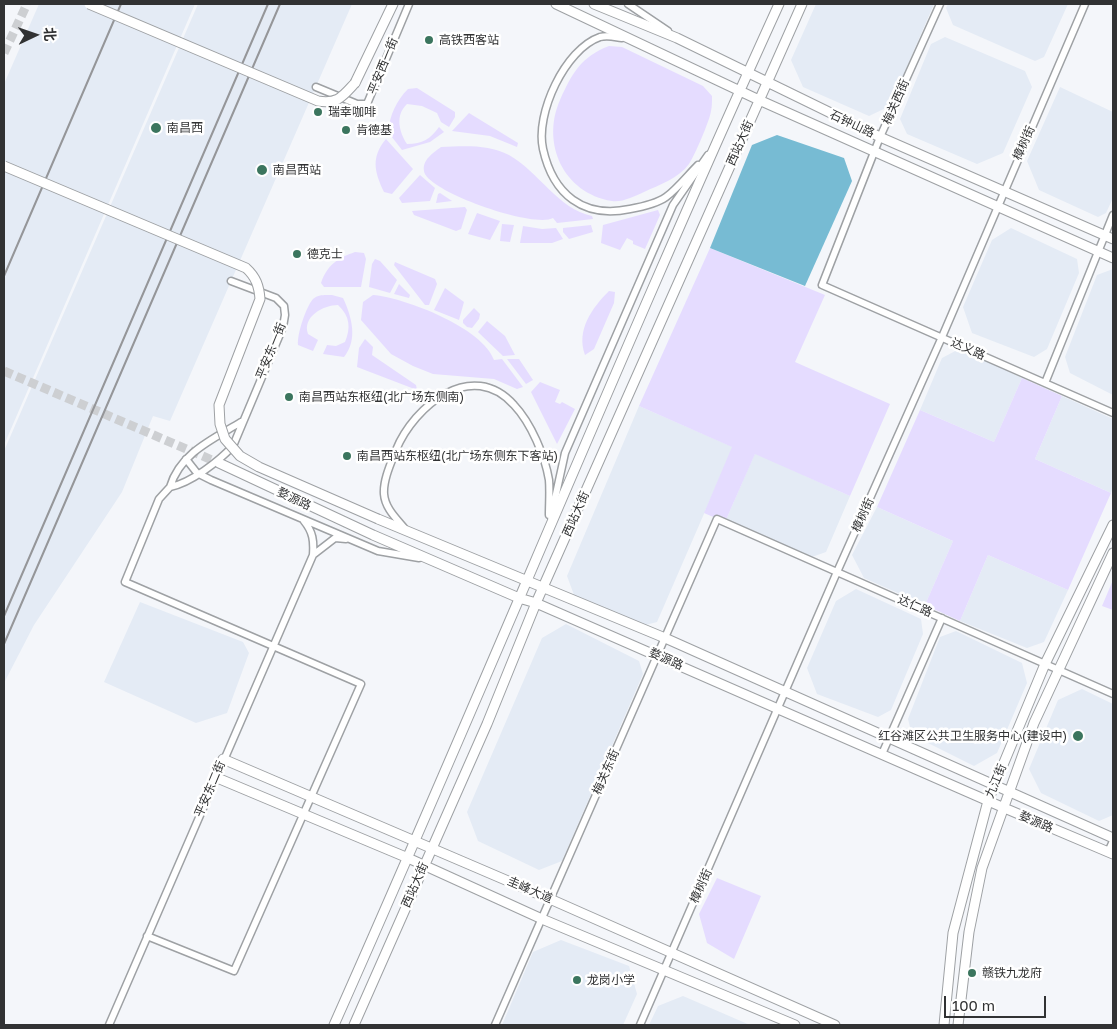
<!DOCTYPE html>
<html>
<head>
<meta charset="utf-8">
<style>
  body { margin:0 }
  #map { position:relative; width:1117px; height:1029px; overflow:hidden; background:#f4f6fa; font-family:"Golos Text","Noto Sans SC",sans-serif }
  canvas { display:block }
  .frame { position:absolute; inset:0; border:5px solid #313233; pointer-events:none }
  .north { position:absolute; left:10px; top:10px; width:50px; height:50px; -webkit-text-stroke:4px #fff; paint-order:stroke; rotate:87deg; font-size:14px; font-weight:700; line-height:20px; text-align:center; color:#313233 }
  .north::after { content:''; display:block; margin:auto; width:18px; height:22px; background:#313233; clip-path:polygon(50% 0,100% 100%,50% 72%,0 100%) }
  .scale { position:absolute; left:944px; top:996px; width:102px; height:22px; box-sizing:border-box; border:2px solid #313233; border-top:0; padding-left:6px; font-size:15px; line-height:18px; white-space:nowrap; color:#313233; -webkit-text-stroke:4px #fff; paint-order:stroke }
</style>
</head>
<body>
<div id="map">
<canvas width="1117" height="1029"></canvas>
<div class="frame"></div>
<div class="north">北</div>
<div class="scale">100 m</div>
</div>
<script>
const c = document.querySelector('canvas').getContext('2d');
c.lineJoin = 'round';
function paint(path, color) {
  c.fillStyle = color;
  c.fill(path, 'evenodd');
}
function stroke(path, color, width, dash) {
  c.strokeStyle = color;
  c.lineWidth = width;
  c.lineCap = dash ? 'butt' : 'round';
  c.setLineDash(dash || []);
  c.stroke(path);
}
function label(font, color, halo, rows, align = 'center') {
  c.font = font + ' "Golos Text","Noto Sans SC",sans-serif';
  c.lineWidth = 5;
  c.setLineDash([]);
  c.textBaseline = 'middle';
  c.strokeStyle = halo;
  c.fillStyle = color;
  for (const [text, x, y, turn = 0] of rows) {
    c.save();
    c.translate(x, y);
    c.rotate((+turn || 0) * Math.PI / 180);
    c.textAlign = isNaN(turn) ? turn : align;
    if (halo) c.strokeText(text, 0, 0);
    c.fillText(text, 0, 0);
    c.restore();
  }
}
paint(new Path2D(`
  M39,4H195L4,445V84Z
  M198,4H352L170,421L153,416L122,492L34,625L4,683V451Z
  M816,4H934L890,106L869,116L803,87L791,60Z
  M948,4H1068L1044,57L1035,61L953,25L946,8Z
  M945,37L1025,71L1032,87L1003,153L977,164L907,134L900,119L931,44Z
  M1060,87L1113,112V198L1106,213L1098,217L1039,190L1027,161Z
  M1011,228L1077,259L1079,273L1047,349L1034,357L972,333L963,307L992,240Z
  M1113,269V395L1070,373L1065,357L1097,275Z
  M961,348L1022,378L994,442L920,410L942,358Z
  M1062,396L1113,419V487L1111,493L1035,459Z
  M639,406L733,447L657,622L638,627L577,603L567,576Z
  M755,453L850,496L826,552L806,559L725,522Z
  M877,507L953,541L925,605L864,578L852,555Z
  M988,555L1068,590L1044,642L1027,648L960,621Z
  M856,589L921,619L923,634L891,710L878,717L817,694L807,668L836,601Z
  M140,602L243,642L249,653L227,713L196,723L104,682Z
  M566,624L639,661L643,674L562,861L539,870L478,841L467,812L542,638Z
  M956,631L1022,663L1027,683L997,753L974,766L912,735L908,719L940,637Z
  M1082,689L1113,704V815L1099,821L1041,793L1029,769L1058,700Z
  M561,940L629,966L637,994L623,1025H502L533,952Z
  M683,996L750,1025H649L658,1006Z`), '#e4ebf5');
paint(new Path2D(`
  M609,46L622,47L703,86L712,96C712,101 712,107 711,111C710,120 694,157 689,164C679,178 659,185 644,192C635,196 621,203 612,201C563,193 541,143 560,100C572,73 581,57 609,46Z
  M417,88L455,112V117L449,127L441,122L437,113L422,106L407,104C395,115 399,132 407,144C423,144 430,139 439,127L444,132L430,142L402,150L388,132C390,115 396,101 408,89Z
  M469,113L518,143L517,147L490,136L452,131Z
  M386,139L413,169L392,194L384,192C374,171 371,157 386,139Z
  M441,147C463,146 489,144 509,155C539,172 558,209 592,216L593,219L557,223L553,218C534,229 426,191 424,171C422,160 433,153 441,147Z
  M420,175L435,188L430,201L402,203L399,198Z
  M440,193L452,201L436,203L438,194Z
  M465,207L467,210L461,229L456,231L414,215L412,211Z
  M658,210L660,215L645,249L633,244V241L627,238L620,250L601,243L603,225Z
  M477,213L500,221L490,240L468,234Z
  M502,224L514,225L510,242L500,241Z
  M591,225L593,232L569,239L563,232V228Z
  M523,226L542,229L556,228L563,239L552,243H520Z
  M710,248L825,295L795,362L890,404L850,496L755,454L725,522L704,513L732,447L639,406Z
  M355,252L364,253L366,259L361,287H324L321,283C327,265 338,258 355,252Z
  M375,259L380,261L397,280L390,293L369,287L372,264Z
  M395,262L435,279L437,284L429,305H425L394,265Z
  M399,284L410,295L409,298L394,294Z
  M445,288L464,302L459,320L434,310Z
  M609,291L615,292L614,303L594,349L585,355C576,330 592,308 609,291Z
  M332,295L343,298C352,317 358,340 344,357L323,354L327,345L336,346L345,342C351,328 350,316 338,305C323,305 302,317 308,334L318,340L313,351L298,345C297,334 306,307 313,299C318,294 326,295 332,295Z
  M373,295C406,298 483,328 494,360L502,359L523,387L517,389L494,379L433,374L413,366L391,354L361,320L363,302Z
  M474,308L480,314L479,319L472,328L467,327L463,323V320Z
  M487,321L505,336L515,355L503,356L478,332Z
  M365,339L373,347L372,355L416,385L417,390L357,367L359,348Z
  M507,359H519L533,380L526,384Z
  M1022,378L1062,396L1035,459L1111,493L1068,590L988,555L960,621L925,605L953,541L877,507L920,410L994,442Z
  M540,382L560,390L555,402L560,404L562,402L575,409L557,444L531,392Z
  M1113,580V610L1102,606Z
  M717,878L761,896L734,959L707,943L699,914Z`), '#e5dcff');
paint(new Path2D(`
  M777,135L844,158L852,181L805,286L710,248L752,145Z`), '#77bbd3');
stroke(new Path2D(`
  M4,53L27,4
  M4,371L219,463`), '#cdcfd2', 9, [9, 4.5]);
const street = new Path2D(`
  M628,4L668,31
  M940,4L880,137L822,285L1113,413
  M622,38C614,37 608,35 600,37C565,49 535,114 543,149C553,194 583,219 630,209C641,207 656,204 666,197C677,189 688,175 698,165
  M316,87L357,104H367L409,4
  M231,281L276,298L284,306L285,315L283,327L233,446C219,461 191,483 170,487C180,453 213,439 241,422
  M1045,383L1113,215
  M186,459L197,473L211,480L378,551L419,558
  M551,517L565,453L673,205L708,155
  M304,521C313,532 314,541 313,555L335,538L346,539
  M405,529C396,518 385,508 384,494C383,480 391,463 396,450C414,406 472,358 514,405C531,423 545,456 549,480C550,491 549,504 549,515
  M882,754L942,618
  M1108,852L1113,841
  M147,936L234,971L361,684L125,582L159,499L170,487
  M109,1025L313,555
  M495,1025L717,519L1113,694
  M640,1025L837,572L942,337L1085,4`);
const secondary = new Path2D(`
  M556,4L759,100L1113,258
  M594,4L677,38L880,137L1113,239
  M355,83L393,4
  M219,463L373,535L519,598L536,603L1002,807L1113,854
  M378,519L665,638L1113,838
  M223,759L550,899L835,1025
  M215,777L408,858L542,919L795,1025
  M334,1025C485,686 625,342 779,4
  M354,1025L487,724L536,603L802,4
  M944,1025L953,933L988,801L1045,664L1113,525
  M958,1025L969,932L982,868L1034,723L1113,553`);
stroke(street, '#9ea1a4', 9);
stroke(secondary, '#9ea1a4', 11);
stroke(street, '#fff', 6);
stroke(secondary, '#fff', 9);
stroke(new Path2D(`
  M4,276L121,4
  M4,616L268,4
  M4,644L280,4`), '#959699', 2);
const secondaryBridge = new Path2D(`
  M89,4L318,101C338,104 342,97 355,83
  M4,166L246,268C256,277 259,286 260,299L219,405L220,424L225,439L240,456L259,467L378,519`);
stroke(secondaryBridge, '#9ea1a4', 11, []);
stroke(secondaryBridge, '#fff', 9);
for (const [x, y, r, color] of [
  [429,40,5,"#3b755e"],
  [318,112,5,"#3b755e"],
  [156,128,6,"#3b755e"],
  [346,130,5,"#3b755e"],
  [262,170,6,"#3b755e"],
  [297,254,5,"#3b755e"],
  [289,397,5,"#3b755e"],
  [347,456,5,"#3b755e"],
  [1078,736,6,"#3b755e"],
  [972,973,5,"#3b755e"],
  [577,980,5,"#3b755e"]
]) {
  const dot = new Path2D();
  dot.arc(x, y, r, 0, 2 * Math.PI);
  c.fillStyle = color;
  c.fill(dot);
  stroke(dot, '#fff', 2);
}
label('12px', '#313233', '#fff', [
  ["高铁西客站",439,40],
  ["瑞幸咖啡",328,112],
  ["南昌西",167,128],
  ["肯德基",356,130],
  ["南昌西站",273,170],
  ["德克士",307,254],
  ["南昌西站东枢纽(北广场东侧南)",299,397],
  ["南昌西站东枢纽(北广场东侧东下客站)",357,456],
  ["红谷滩区公共卫生服务中心(建设中)",1067,736,"right"],
  ["赣铁九龙府",982,973],
  ["龙岗小学",587,980]
], 'left');
label('12px', '#313233', '#fff', [
  ["平安西一街",383,66,-68],
  ["梅关西街",896,102,-66],
  ["石钟山路",852,124,25],
  ["西站大街",740,143,-66],
  ["樟树街",1024,143,-66],
  ["达义路",968,349,24],
  ["平安东一街",271,351,-68],
  ["婺源路",294,499,25],
  ["西站大街",576,514,-66],
  ["樟树街",863,515,-66],
  ["达仁路",915,606,24],
  ["婺源路",666,659,24],
  ["梅关东街",606,772,-66],
  ["九江街",996,781,-67],
  ["平安东二街",210,789,-67],
  ["婺源路",1036,822,23],
  ["西站大街",415,885,-66],
  ["樟树街",701,886,-66],
  ["圭峰大道",530,890,23]
]);
</script>
</body>
</html>
